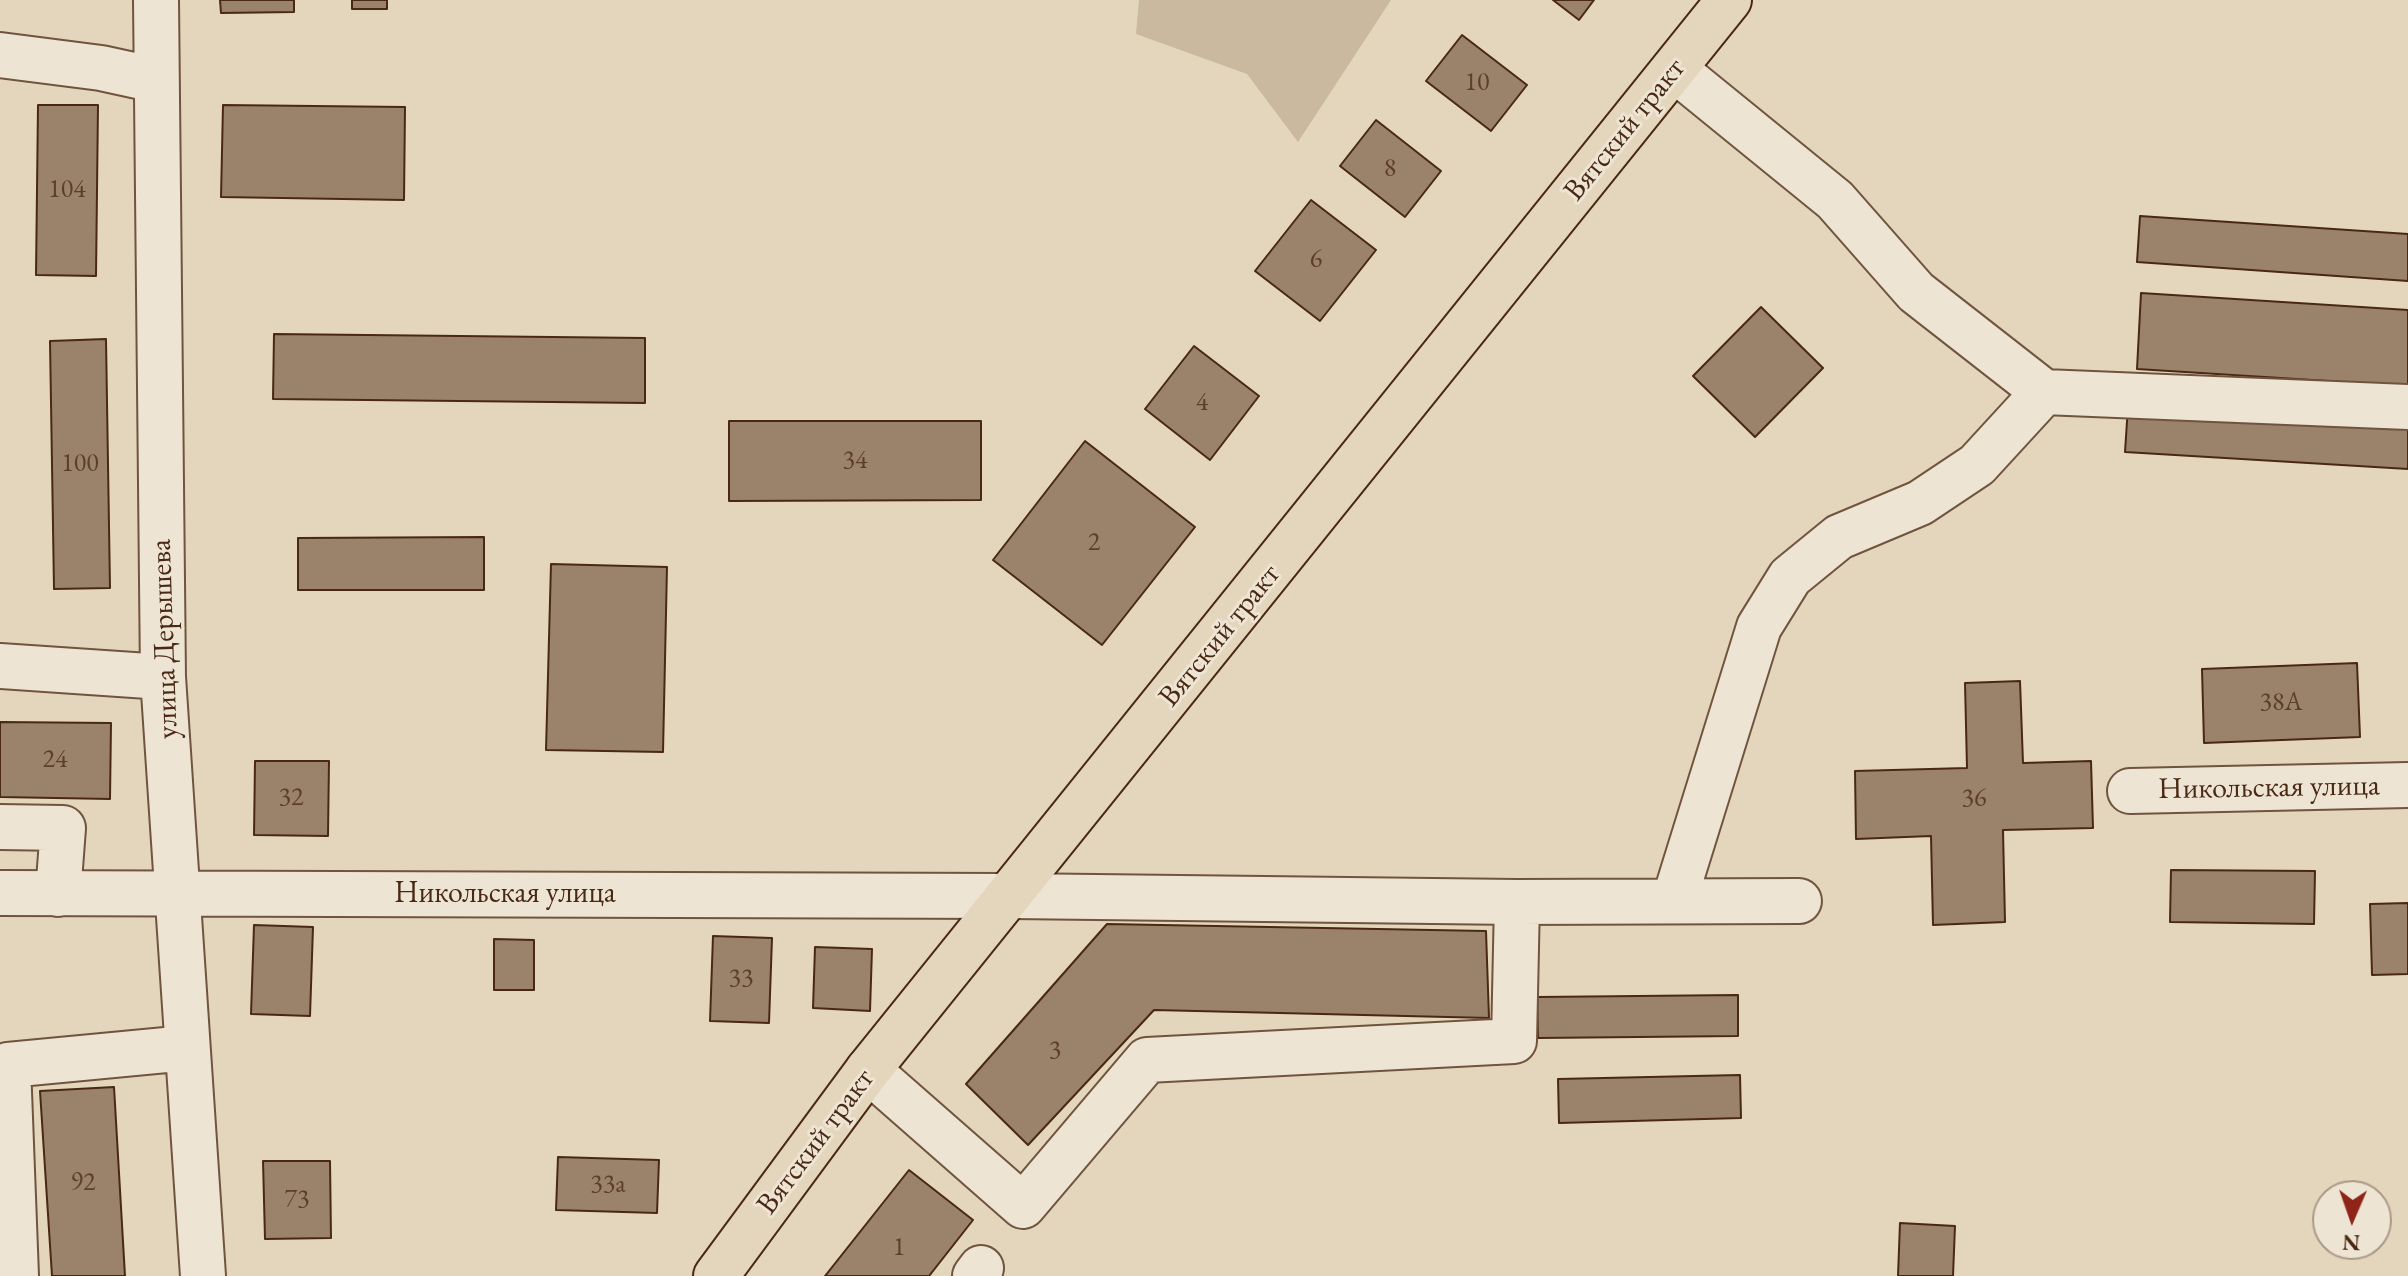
<!DOCTYPE html>
<html>
<head>
<meta charset="utf-8">
<style>
  body { margin:0 }
  #map { position:relative; width:2408px; height:1276px; overflow:hidden; background:#e4d6bc; font-family:"EB Garamond",serif }
  canvas { display:block }
  .north { position:absolute; left:2312px; top:1180px; width:80px; height:80px; box-sizing:border-box; background:#ede4d3; border:2px solid #ab9987; border-radius:50%; rotate:182deg; font-size:22px; font-weight:700; line-height:32px; text-align:center; color:#492814 }
  .north::after { content:''; display:block; margin:auto; width:28px; height:36px; background:#8f2418; clip-path:polygon(50% 0,100% 100%,50% 72%,0 100%) }
</style>
</head>
<body>
<div id="map">
<canvas width="2408" height="1276"></canvas>
<div class="north">N</div>
</div>
<script>
const c = document.querySelector('canvas').getContext('2d');
c.lineJoin = 'round';
function paint(path, color) {
  c.fillStyle = color;
  c.fill(path, 'evenodd');
}
function stroke(path, color, width, dash) {
  c.strokeStyle = color;
  c.lineWidth = width;
  c.lineCap = dash ? 'butt' : 'round';
  c.setLineDash(dash || []);
  c.stroke(path);
}
function label(font, color, halo, rows, align = 'center') {
  c.font = font + ' "EB Garamond",serif';
  c.lineWidth = 6;
  c.setLineDash([]);
  c.textBaseline = 'middle';
  c.strokeStyle = halo;
  c.fillStyle = color;
  for (const [text, x, y, turn = 0] of rows) {
    c.save();
    c.translate(x, y);
    c.rotate((+turn || 0) * Math.PI / 180);
    c.textAlign = isNaN(turn) ? turn : align;
    if (halo) c.strokeText(text, 0, 0);
    c.fillText(text, 0, 0);
    c.restore();
  }
}
paint(new Path2D(`
  M1139,0H1391L1298,142L1247,74L1136,34Z`), '#cab89f');
const building = new Path2D(`
  M220,0H294V12L221,13Z
  M352,0H387V9H352Z
  M1553,0H1594L1579,20Z
  M1462,35L1527,85L1491,131L1426,81Z
  M38,105H98L96,276L36,275Z
  M223,105L405,107L404,200L221,197Z
  M1376,120L1441,171L1405,217L1340,166Z
  M1311,200L1376,250L1320,321L1255,271Z
  M2140,216L2408,234V281L2137,262Z
  M2141,293L2408,310V386L2137,369Z
  M1761,307L1823,368L1755,437L1693,376Z
  M274,334L645,338V403L273,399Z
  M106,339L110,588L54,589L50,341Z
  M1194,346L1259,396L1210,460L1145,409Z
  M2128,406L2408,422V469L2125,452Z
  M729,421H981V500L729,501Z
  M1085,441L1195,527L1102,645L993,560Z
  M484,537V590H298V538Z
  M551,564L667,567L663,752L546,750Z
  M2357,663L2360,737L2204,743L2202,669Z
  M2020,681L2023,763L2091,761L2093,828L2003,830L2005,922L1933,925L1931,836L1856,839L1855,771L1967,768L1965,683Z
  M0,722L111,723L110,799L0,797Z
  M255,761H329L328,836L254,835Z
  M2171,870L2315,871L2314,924L2170,922Z
  M2408,903V974L2372,975L2370,904Z
  M1107,924L1486,931L1489,1018L1154,1010L1028,1145L966,1084Z
  M254,925L313,927L310,1016L251,1014Z
  M713,936L772,938L769,1023L710,1021Z
  M494,939L534,940V990H494Z
  M815,947L872,949L870,1011L813,1008Z
  M1738,995V1036L1538,1038L1537,997Z
  M1740,1075L1741,1118L1559,1123L1558,1079Z
  M114,1087L125,1276H52L40,1091Z
  M558,1157L659,1160L657,1213L556,1210Z
  M263,1161H330L331,1238L265,1239Z
  M909,1170L973,1220L929,1276H825Z
  M1900,1223L1955,1226L1953,1276H1898Z`);
paint(building, '#9a826b');
stroke(building, '#492814', 2);
const minor = new Path2D(`
  M156,0L163,677L203,1276
  M0,55L101,68L156,80
  M1674,69L1835,200L1916,292L2044,392L2408,407
  M0,666L163,677
  M2130,791L2408,785
  M0,827L63,828L58,894
  M0,893L1011,896L1517,902L1514,1041L1147,1060L1023,1206L868,1070
  M1674,901L1759,627L1790,577L1839,537L1920,503L1977,465L2044,392
  M1517,902L1799,901
  M16,1276L8,1065L187,1048
  M975,1276L981,1268`);
const major = new Path2D(`
  M716,1276L868,1070L1729,0`);
stroke(minor, '#70543e', 48);
stroke(major, '#492814', 48);
stroke(minor, '#ede4d3', 44);
stroke(major, '#e4d6bc', 44);
label('26px', '#5d3e2a', null, [
  ["10",1477,83],
  ["8",1390,169],
  ["104",67,190],
  ["6",1316,260],
  ["4",1202,403],
  ["34",855,461],
  ["100",80,464],
  ["2",1094,543],
  ["38А",2281,703],
  ["24",55,760],
  ["32",291,798],
  ["36",1974,799],
  ["33",741,979],
  ["3",1055,1051],
  ["92",83,1183],
  ["33а",608,1185],
  ["73",297,1200],
  ["1",899,1248]
]);
label('30px', '#492814', '#ede4d3', [
  ["Вятский тракт",1625,130,-51],
  ["Вятский тракт",1220,636,-51],
  ["улица Дерышева",165,639,-92],
  ["Никольская улица",2269,788,-1],
  ["Никольская улица",505,894],
  ["Вятский тракт",816,1142,-53]
]);
</script>
</body>
</html>
